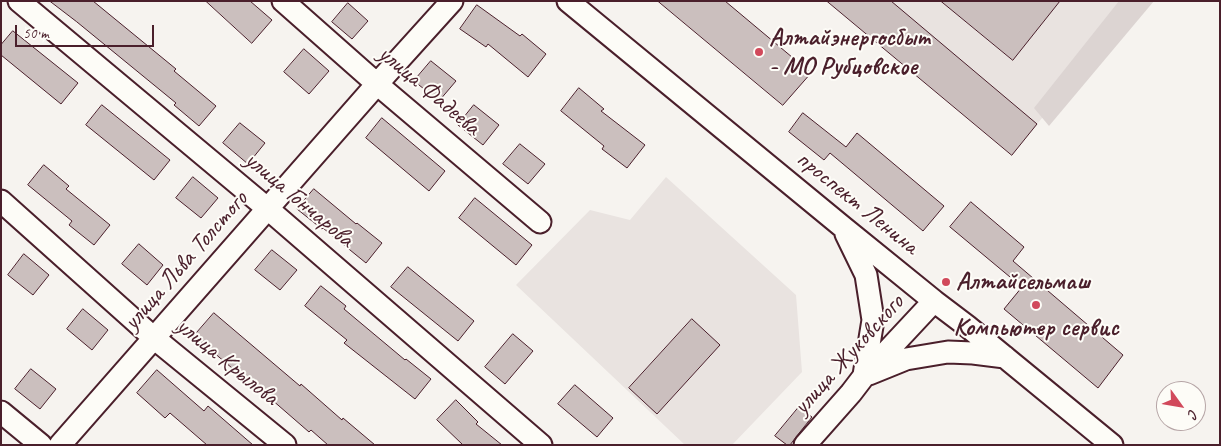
<!DOCTYPE html>
<html>
<head>
<meta charset="utf-8">
<style>
  body { margin:0 }
  #map { position:relative; width:1221px; height:446px; overflow:hidden; background:#f6f3ef; font-family:Caveat,sans-serif }
  canvas { display:block }
  .frame { position:absolute; inset:0; border:2px solid #4a1f2b; pointer-events:none }
  .north { position:absolute; left:1156px; top:381px; width:50px; height:50px; box-sizing:border-box; background:#fdfcf7; border:1px solid #b5a4a5; border-radius:50%; rotate:122deg; font-size:14px; font-weight:700; line-height:20px; text-align:center; color:#4a1f2b }
  .north::after { content:''; display:block; margin:auto; width:18px; height:22px; background:#d1495b; clip-path:polygon(50% 0,100% 100%,50% 72%,0 100%) }
  .scale { position:absolute; left:15px; top:25px; width:139px; height:22px; box-sizing:border-box; border:2px solid #4a1f2b; border-top:0; padding-left:6px; font-size:15px; line-height:18px; white-space:nowrap; color:#4a1f2b; -webkit-text-stroke:4px #fdfcf7; paint-order:stroke }
</style>
</head>
<body>
<div id="map">
<canvas width="1221" height="446"></canvas>
<div class="frame"></div>
<div class="north">С</div>
<div class="scale">50 m</div>
</div>
<script>
const c = document.querySelector('canvas').getContext('2d');
c.lineJoin = 'round';
function paint(path, color) {
  c.fillStyle = color;
  c.fill(path, 'evenodd');
}
function stroke(path, color, width, dash) {
  c.strokeStyle = color;
  c.lineWidth = width;
  c.lineCap = dash ? 'butt' : 'round';
  c.setLineDash(dash || []);
  c.stroke(path);
}
function label(font, color, halo, rows, align = 'center') {
  c.font = font + ' Caveat,sans-serif';
  c.lineWidth = 4;
  c.setLineDash([]);
  c.textBaseline = 'middle';
  c.strokeStyle = halo;
  c.fillStyle = color;
  for (const [text, x, y, turn = 0] of rows) {
    c.save();
    c.translate(x, y);
    c.rotate((+turn || 0) * Math.PI / 180);
    c.textAlign = isNaN(turn) ? turn : align;
    if (halo) c.strokeText(text, 0, 0);
    c.fillText(text, 0, 0);
    c.restore();
  }
}
paint(new Path2D(`
  M827,1H1137L1012,155Z
  M666,177L796,295L802,372L732,445H685L516,285L590,210L630,220Z`), '#e9e3e0');
paint(new Path2D(`
  M1119,1H1154L1049,126L1034,108Z`), '#dcd4d2');
const building = new Path2D(`
  M50,1H93L176,69L174,71L216,106L199,126L174,105L176,103L77,22Z
  M206,1H250L272,20L252,43Z
  M658,1H725L811,73L783,105Z
  M827,1H891L1037,124L1012,155Z
  M941,1H1060L1013,60Z
  M348,3L368,21L352,39L332,22Z
  M477,5L520,36L522,34L546,54L528,77L488,44L486,47L460,29Z
  M13,31L78,83L61,104L1,55V45Z
  M304,49L329,71L309,94L284,72Z
  M431,61L456,81L439,101L414,81Z
  M579,88L604,109L601,111L645,145L627,168L602,149L604,146L561,111Z
  M102,105L170,160L154,180L86,125Z
  M474,105L499,125L483,145L458,125Z
  M803,113L846,147L857,133L944,206L923,231L830,153L824,160L789,132Z
  M382,118L445,171L429,191L366,138Z
  M240,123L265,143L248,164L223,143Z
  M520,144L545,164L528,184L503,164Z
  M44,165L69,186L66,189L110,225L94,245L69,225L72,221L28,185Z
  M193,177L218,198L201,218L176,198Z
  M314,189L356,224L357,223L382,243L366,263L323,228L322,229L297,209Z
  M475,198L532,245L516,265L459,218Z
  M971,202L1024,247L1013,261L1123,355L1098,388L1004,309L1022,287L950,227Z
  M139,244L163,265L147,285L122,264Z
  M272,250L297,270L280,290L255,270Z
  M24,254L49,275L33,295L8,275Z
  M408,267L474,321L458,341L391,287Z
  M321,286L346,306L344,309L405,360L406,359L431,379L415,399L344,343L347,340L305,306Z
  M83,309L108,330L92,350L67,329Z
  M214,313L300,386L301,384L342,420L343,418L375,445H328L311,430L309,432L271,399L270,400L194,336Z
  M692,319L720,345L657,414L629,388Z
  M513,334L533,351L505,384L485,367Z
  M31,369L56,389L40,409L15,389Z
  M157,370L204,411L208,406L253,445H207L170,413L165,418L137,393Z
  M575,385L613,418L597,437L558,404Z
  M456,400L478,422L476,424L502,445H463L437,420Z
  M799,407L812,417L796,437L790,445H787L775,436Z`);
paint(building, '#cbbfbe');
stroke(building, '#4a1f2b', 1);
const minor = new Path2D(`
  M19,1L268,209L541,445
  M283,1L377,84L540,222
  M568,1L844,228L934,301L967,326L1112,445
  M1,201L154,338L285,445
  M846,234L866,275L873,320L864,375
  M869,374L906,359L948,352L973,353L1005,357
  M1,412L41,445
  M60,445L377,84L452,1
  M805,445L851,393L864,376L934,301`);
stroke(minor, '#4a1f2b', 25);
stroke(minor, '#fdfcf7', 21);
for (const [x, y, r, color] of [
  [759,52,5,"#d1495b"],
  [946,282,5,"#d1495b"],
  [1036,305,5,"#d1495b"]
]) {
  const dot = new Path2D();
  dot.arc(x, y, r, 0, 2 * Math.PI);
  c.fillStyle = color;
  c.fill(dot);
  stroke(dot, '#fdfcf7', 2);
}
label('bold 25px', '#4a1f2b', '#fdfcf7', [
  ["Алтайэнергосбыт",769,38],
  ["- МО Рубцовское",769,67],
  ["Алтайсельмаш",956,282],
  ["Компьютер сервис",1036,328,"center"]
], 'left');
label('25px', '#4a1f2b', '#fdfcf7', [
  ["улица Фадеева",429,91,40],
  ["улица Гончарова",299,200,40],
  ["проспект Ленина",857,203,39],
  ["улица Льва Толстого",186,261,-49],
  ["улица Жуковского",849,355,-48],
  ["улица Крылова",227,362,39]
]);
</script>
</body>
</html>
